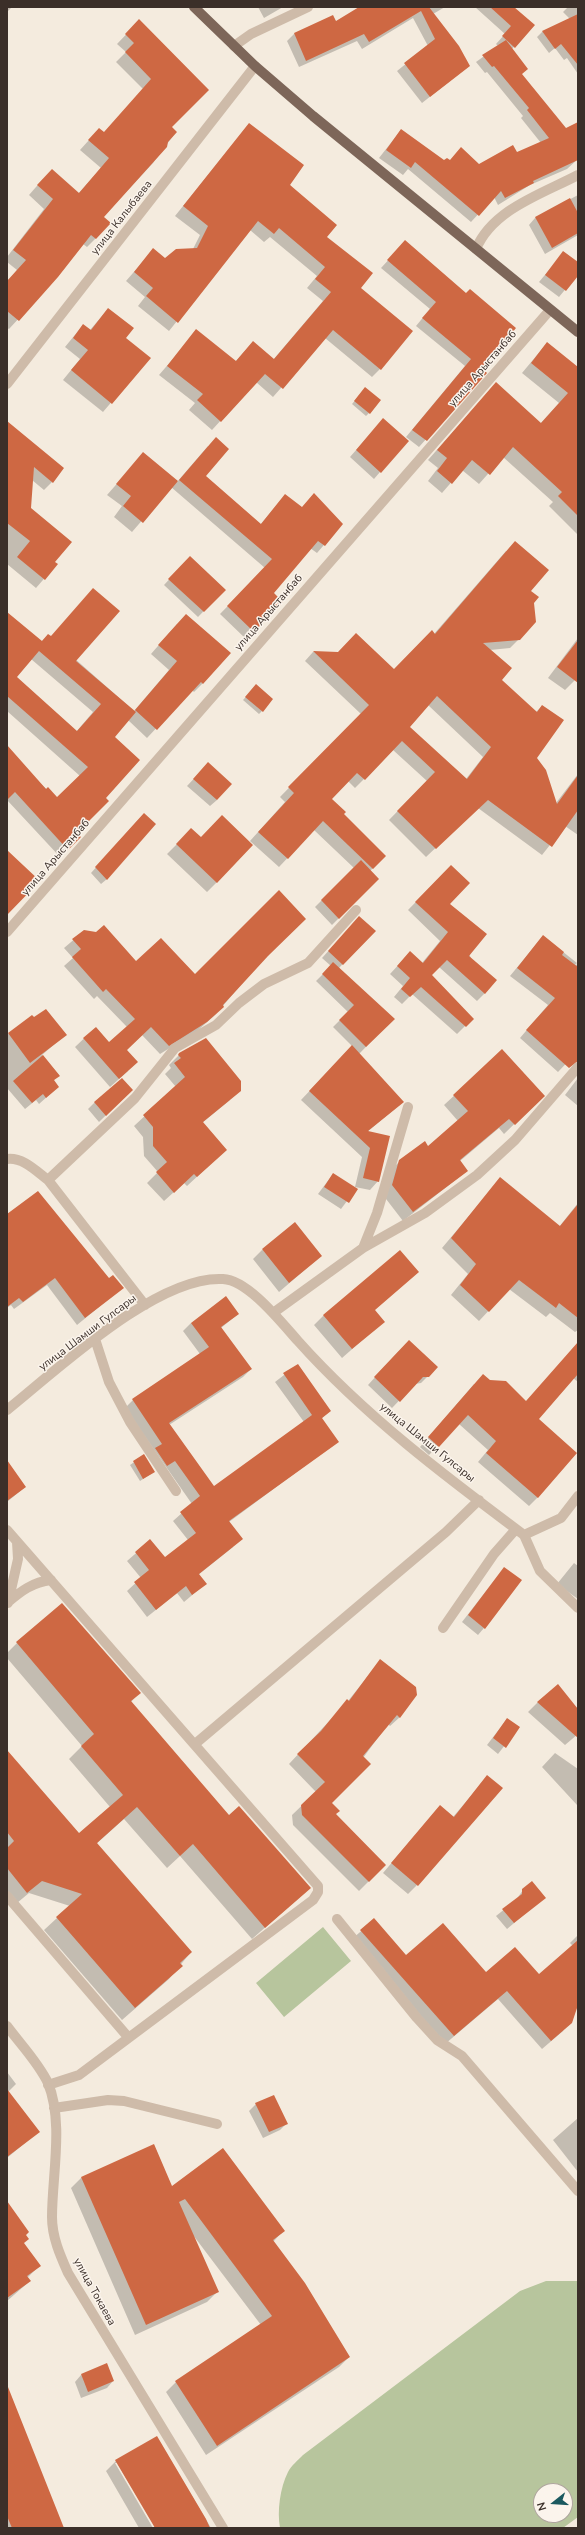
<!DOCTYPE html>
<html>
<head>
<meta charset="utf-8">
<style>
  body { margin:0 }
  #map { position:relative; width:585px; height:2535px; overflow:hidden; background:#f4ebde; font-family:"Nunito Sans",sans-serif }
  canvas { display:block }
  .frame { position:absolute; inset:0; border:8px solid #3b2f29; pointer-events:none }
  .north { position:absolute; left:533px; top:2483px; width:40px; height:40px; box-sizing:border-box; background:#fbf4ec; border:1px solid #aea59e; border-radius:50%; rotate:253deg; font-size:11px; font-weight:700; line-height:16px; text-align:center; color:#3b2f29 }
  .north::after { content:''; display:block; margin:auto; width:14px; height:18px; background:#1b595f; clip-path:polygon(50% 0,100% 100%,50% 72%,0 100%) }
</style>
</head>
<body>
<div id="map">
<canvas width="585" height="2535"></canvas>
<div class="frame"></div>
<div class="north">N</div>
</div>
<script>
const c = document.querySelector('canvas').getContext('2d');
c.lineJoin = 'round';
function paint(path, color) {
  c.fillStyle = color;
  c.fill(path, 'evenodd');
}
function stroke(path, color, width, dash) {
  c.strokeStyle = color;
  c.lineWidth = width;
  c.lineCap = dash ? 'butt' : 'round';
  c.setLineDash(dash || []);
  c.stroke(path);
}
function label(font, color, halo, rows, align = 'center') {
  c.font = font + ' "Nunito Sans",sans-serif';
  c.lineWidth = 3;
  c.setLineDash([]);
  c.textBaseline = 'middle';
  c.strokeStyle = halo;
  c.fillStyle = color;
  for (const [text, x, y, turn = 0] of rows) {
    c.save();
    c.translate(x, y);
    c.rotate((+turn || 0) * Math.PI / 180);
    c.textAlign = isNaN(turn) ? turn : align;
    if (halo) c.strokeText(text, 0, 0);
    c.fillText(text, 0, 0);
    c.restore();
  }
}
paint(new Path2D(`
  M323,1927L351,1961L284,2017L256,1983Z
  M546,2281H578V2517L563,2528H280C277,2511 280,2488 288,2472C291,2466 298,2460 303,2455L520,2291ZM541,2491H565V2515H541Z`), '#b7c59d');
paint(new Path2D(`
  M7,7H12L7,12Z
  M258,7H283L264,18Z
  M362,7H445L433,14L469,66L422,103L397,71L428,46L413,18L362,49L357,41L299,67L287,41L294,34L333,16L335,23Z
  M475,7H513L533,25L512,49L521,74L566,130L578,123V159L567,169L530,185L498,205L494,197L471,222L408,169L403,175L379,158L401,130L444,162L479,165L517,154L541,143L521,118L523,116L487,72L485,73L476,62L498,46L496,44L505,34Z
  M568,7H578V74L567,58L564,60L555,48L549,53L537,37L542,32L570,19L563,12Z
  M139,21L171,127L176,132L153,163L103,217L96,238L87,247L83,244L58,276L9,329L7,328V282L17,270L7,262V257L44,209L29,195L43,179L78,194L101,168L80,150L99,129L104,133L143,89L116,62L126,52L117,44Z
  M249,124L360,288L380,369L372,377L325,338L273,397L256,382L212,430L189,410L195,403L159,375L197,331L235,362L253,342L273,360L323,301L307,288L317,276L270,237L264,242L250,230L169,331L138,306L145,297L126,281L153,250L165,259L193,249L200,235L175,216Z
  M578,195V235L545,254L529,225L535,218Z
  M405,242L485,373L419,447L406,437L465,366L416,326L430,309L381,268Z
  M564,252L578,263V274L559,297L539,282Z
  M108,309L125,338L149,358L103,412L63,380L80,359L65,347L83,325L90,330Z
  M547,343L578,368V535L549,506L553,502L503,457L479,484L462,470L442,493L428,481L438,468L428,460L496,383L540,424L559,403L522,373Z
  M362,392L369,413L366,416L352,404Z
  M7,426L52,482L44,490L32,480L30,508L56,565L36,588L7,564Z
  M377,426L380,472L374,479L350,457Z
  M208,446L204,476L260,525L285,495L302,508L342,524L317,553L310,548L272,593L281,602L246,639L220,614L265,568L171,487L132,532L114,517L122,506L107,495L143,454L177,482Z
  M506,551L530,591L533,603L519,639L510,648L490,650L501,680L536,712L542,706L536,758L556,803L578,774V835L565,826L542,855L478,808L426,857L389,820L427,781L393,750L355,788L348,781L330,799L342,814L385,856L370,871L378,879L332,925L315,907L354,868L314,830L279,867L250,841L285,802L280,797L361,714L305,661L313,652L338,653L394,670L434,634ZM428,705L483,757L466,779L408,727Z
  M190,557L224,590L198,617L164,585Z
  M7,613L41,642L48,635L134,711L169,670L151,654L177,624L203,683L194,692L192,690L147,738L128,720L113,737L76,833L80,837L60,857L7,800V752L57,799L80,776L7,711ZM31,659L93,712L76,732L15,678Z
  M578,638V677L565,690L548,678Z
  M253,689L262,711L259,714L243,700Z
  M202,770L217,800L210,806L187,786Z
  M138,820L107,879L101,884L91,873Z
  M182,839L217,882L207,892L167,854Z
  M451,866L449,904L485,993L477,1001L439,967L431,975L472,1019L457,1034L412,994L402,1004L394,997L403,986L390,974L402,961L422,963L440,941L408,910Z
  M353,924L374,931L339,968L393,1019L359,1054L403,1102L367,1132L378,1181L370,1190L355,1187L362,1157L301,1100L352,1046L333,1027L348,1012L316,981L331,966L322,958Z
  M84,931L136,962L195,976L264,958L215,1015L197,1031L160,1054L142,1035L126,1050L128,1071L110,1087L75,1047L95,1028L109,1044L127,1027L97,996L94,999L64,966L73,958L64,948Z
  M543,936L577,963L574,966L578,964V1051L558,1072L520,1038L548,1005L510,976Z
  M32,1016L65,1035L42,1055L59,1075L53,1081L58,1087L39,1104L36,1100L25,1109L7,1088V1035Z
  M180,1054L230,1100L202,1123L216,1159L187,1186L184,1183L164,1201L147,1183L158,1172L144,1156L143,1137L134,1126L176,1087L165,1074L171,1068L169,1065Z
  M499,1054L543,1096L504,1134L499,1128L460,1161L467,1171L403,1221L383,1195L390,1171L400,1161L428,1148L458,1121L444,1105Z
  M578,1078V1106L565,1095Z
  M132,1090L99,1122L88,1109L95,1102Z
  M333,1174L356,1189L341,1209L318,1194Z
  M500,1179L559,1227L578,1203V1330L575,1332L550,1313L546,1317L509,1289L479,1321L451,1295L468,1274L442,1248Z
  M7,1215L109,1280L122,1288L77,1325L47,1285L14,1309L11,1305L7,1308Z
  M262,1250L321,1256L279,1292L253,1259Z
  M417,1272L374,1310L383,1322L342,1358L314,1325L324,1315Z
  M238,1314L221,1328L251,1369L243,1377L169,1425L214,1488L304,1422L275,1382L297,1365L330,1411L321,1419L337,1442L229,1522L233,1547L198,1575L205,1583L197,1591L184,1602L177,1593L147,1617L127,1591L141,1578L127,1561L150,1541L165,1559L188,1540L173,1521L192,1504L125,1408L133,1400L200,1354L183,1331L191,1323Z
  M578,1343V1382L573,1378L537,1419L538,1497L529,1506L478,1462L488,1450L459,1424L429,1455L420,1447L474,1384L526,1402Z
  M399,1351L428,1376L421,1383L415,1384L392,1408L368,1385Z
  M143,1456L154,1472L140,1481L130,1465Z
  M7,1462L25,1487L7,1502Z
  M574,1563L578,1566V1599L557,1584Z
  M504,1568L484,1628L478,1635L462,1622Z
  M17,1643L139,1693L131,1702L229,1816L310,1888L252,1939L180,1856L167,1868L124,1819L96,1844L191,1952L169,1979L122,2020L44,1930L70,1906L29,1893L17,1903L7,1892V1751L79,1834L110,1807L69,1759L82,1746L7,1658V1653Z
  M380,1661L400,1717L390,1726L388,1724L330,1803L335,1815L385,1865L359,1891L293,1825L292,1815L316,1792L289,1764L348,1701Z
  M538,1702L578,1710V1734L565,1745L528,1712Z
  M507,1719L519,1727L498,1754L487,1745Z
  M555,1753L578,1769L577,1805L542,1767Z
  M487,1777L417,1885L408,1894L383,1873L440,1806L453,1817Z
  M523,1890L544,1898L507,1929L496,1916L516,1900Z
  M374,1920L406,1956L486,1973L539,1976L573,1946L570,1943L578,1935V2005L563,2031L542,2049L498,1999L445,2044L352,1939Z
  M7,2072L16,2084L8,2092L38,2132L7,2158Z
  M256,2104L287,2123L280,2130L263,2138L249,2111Z
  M578,2118V2172L553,2140Z
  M154,2145L172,2188L283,2231L273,2242L349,2357L339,2367L206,2455L166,2392L176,2382L261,2325L193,2235L217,2292L207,2302L135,2335L71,2188L81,2178Z
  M7,2203L25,2235L23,2243L39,2266L27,2278L30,2281L7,2301Z
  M81,2375L113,2381L107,2388L81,2398L75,2382Z
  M15,2409L63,2528H7V2412Z
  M157,2437L211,2528H156L117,2463H115L153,2528H139L106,2471L116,2461Z`), '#0003');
paint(new Path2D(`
  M359,7H429L459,46L470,66L430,97L404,63L435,39L421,11L369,42L364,34L306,61L294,33L333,15L336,21Z
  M490,7H514L535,25L515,48L502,36L511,26Z
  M578,14V65L561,44L555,49L542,31Z
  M139,19L209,90L172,127L177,132L168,142L167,147L104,217L111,223L96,239L91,235L58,277L19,321L7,311V281L26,260L13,250L53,199L37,185L52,169L79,193L109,158L88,140L99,128L104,132L151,79L125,52L134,43L125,34Z
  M506,40L528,69L522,74L566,128L578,122V160L533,181L534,183L505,198L501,191L479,216L415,162L411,168L386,150L401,129L444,160L447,158L450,160L461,147L479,164L513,145L517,152L549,138L527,110L529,108L494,66L492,67L482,55Z
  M249,123L304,165L290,185L337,225L327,237L373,273L361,288L413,331L381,370L333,330L283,389L265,374L221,422L197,400L203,394L167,366L196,329L236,361L253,341L274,359L331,292L315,279L325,267L279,228L274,234L258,221L178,323L146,296L153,288L134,272L153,248L165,258L176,249L197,248L208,226L183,206Z
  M570,198L578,213V233L552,248L535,217Z
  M405,240L466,293L470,289L516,328L483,369L487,373L427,441L412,430L471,359L422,318L436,302L387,260Z
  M563,251L578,262V276L566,291L545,275Z
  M108,308L134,328L126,338L151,358L112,404L71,370L88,350L73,338L83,324L91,330Z
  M547,342L578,367V516L558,496L562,492L513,447L490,475L472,460L452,484L437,471L447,458L437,450L496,382L541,423L568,393L531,363Z
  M365,387L381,400L370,414L354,401Z
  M383,418L409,441L381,473L356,450Z
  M7,421L64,468L53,483L34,467L31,508L72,542L55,562L58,564L45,580L17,557L30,541L7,523Z
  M216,437L229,449L206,476L261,524L285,494L302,507L314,493L343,524L325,546L318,541L274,593L283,602L254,632L227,606L272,559L179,480Z
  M143,452L178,481L143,523L123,506L131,496L116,484Z
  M515,541L549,570L531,591L539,597L534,603L536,622L520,640L483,643L512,668L502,680L537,712L542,705L564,720L537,758L546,770L557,804L578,775V810L552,847L488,800L436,849L397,811L435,772L402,741L365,780L357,773L332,799L346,812L344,814L386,856L373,869L323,821L288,859L258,832L294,793L288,787L369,705L313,651L338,652L356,633L394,669L432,630L435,634ZM437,696L491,747L467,779L410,727Z
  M190,556L226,590L204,612L168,579Z
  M93,588L120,611L76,661L136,712L115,737L140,760L106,798L109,801L77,833L81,837L68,850L15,792L7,800V745L46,789L48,787L57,797L88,767L7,696V612L42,641L48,634L51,636ZM39,651L101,704L77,731L17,677Z
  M186,614L231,653L203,684L201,682L157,730L135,710L177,661L158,645Z
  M578,640V683L557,667Z
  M256,684L273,699L263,712L245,697Z
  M208,762L232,784L217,800L193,779Z
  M144,813L156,824L107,880L95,867Z
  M222,815L253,845L217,883L176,844L191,828L201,837Z
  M7,850L40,881L7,915Z
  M361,860L379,879L339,919L321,900Z
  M451,865L470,883L450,904L487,934L469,956L497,980L485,994L447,960L432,975L474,1019L466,1027L421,987L410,997L401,989L410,978L397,966L410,951L423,963L448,932L415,902Z
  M279,890L306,919L268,956L223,1005L224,1007L207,1022L169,1046L151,1027L127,1050L138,1062L119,1079L83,1038L96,1027L109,1042L135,1019L106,989L103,992L72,957L81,949L72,939L84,930L96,932L104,925L136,961L161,938L195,974Z
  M359,916L376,931L343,965L328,951Z
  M543,935L564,952L562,955L578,967V1061L569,1068L526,1030L555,998L517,968Z
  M333,962L395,1019L366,1047L339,1020L354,1005L322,974Z
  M46,1009L67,1035L30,1063L8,1033L32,1015L34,1017Z
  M206,1038L241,1081V1091L203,1122L227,1150L197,1177L194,1174L174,1193L156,1172L167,1162L153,1146V1127L143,1115L185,1077L174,1063L181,1058L178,1055L179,1053Z
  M352,1045L404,1102L368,1131L390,1136L379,1182L363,1178L370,1148L309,1091Z
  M502,1049L545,1096L515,1125L509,1119L460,1160L468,1171L413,1212L392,1185L399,1160L425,1141L428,1146L468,1111L453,1095Z
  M43,1055L60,1076L54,1080L59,1087L46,1098L43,1094L32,1103L13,1081Z
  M122,1078L133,1090L106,1116L94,1102Z
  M333,1173L358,1189L349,1203L324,1187Z
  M500,1177L560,1226L578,1204V1318L559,1303L556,1308L519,1280L489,1312L460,1285L476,1264L451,1238Z
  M38,1191L109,1278L113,1275L124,1288L85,1318L55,1278L23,1302L19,1298L7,1307V1214Z
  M295,1222L322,1256L289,1283L262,1249Z
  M400,1250L419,1272L375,1310L385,1322L352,1349L323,1315Z
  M226,1296L239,1314L221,1327L252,1369L169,1423L214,1486L312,1415L283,1373L298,1364L331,1411L322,1418L339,1442L229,1521L243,1539L199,1574L207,1584L192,1595L186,1586L156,1610L134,1582L149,1570L135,1552L150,1539L165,1557L196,1533L180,1512L200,1496L175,1461L167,1466L155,1448L162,1444L132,1399L209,1347L191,1323Z
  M409,1340L438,1367L429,1377H423L400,1402L374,1377Z
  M578,1342V1374L539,1419L577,1453L538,1498L486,1453L496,1441L468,1415L439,1447L428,1437L483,1374L490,1380L506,1381L526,1401Z
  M144,1454L155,1472L143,1479L133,1461Z
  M7,1460L26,1487L7,1501Z
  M504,1567L522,1580L485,1629L468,1615Z
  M62,1603L141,1693L131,1701L229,1815L239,1806L311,1888L265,1928L193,1844L180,1856L137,1807L97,1843L192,1952L180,1963L183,1966L135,2008L56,1917L82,1894L42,1881L27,1893L7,1868V1848L14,1841L7,1832V1750L79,1833L123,1795L81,1746L94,1734L16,1642Z
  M380,1659L416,1687L417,1695L400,1718L397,1715L363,1756L371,1764L332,1803L340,1811L336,1814L386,1865L369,1882L302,1815L301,1805L325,1782L297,1754L321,1731L347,1699L349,1701Z
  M558,1684L578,1709V1738L537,1702Z
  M507,1718L520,1727L506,1748L493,1738Z
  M487,1775L503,1788L418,1886L391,1863L440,1805L454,1817Z
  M532,1881L546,1898L514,1923L502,1909L522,1894V1889Z
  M374,1918L406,1955L443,1923L486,1972L515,1947L539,1974L578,1940V2005L572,2023L551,2041L507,1991L454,2036L360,1930Z
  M7,2089L40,2132L7,2157Z
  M274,2095L288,2124L269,2132L255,2103Z
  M154,2144L172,2186L223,2148L285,2231L273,2240L305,2283L350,2357L217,2446L175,2381L272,2316L185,2199L179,2202L219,2292L146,2325L81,2177Z
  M7,2201L29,2232L26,2235L29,2239L24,2243L41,2266L27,2276L31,2281L7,2298Z
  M107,2363L114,2381L88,2392L81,2374Z
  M8,2387L64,2528H12L7,2516Z
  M157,2436L206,2519L210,2528H155L115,2460Z`), '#ce6843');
stroke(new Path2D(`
  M234,46L251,34L308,7
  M476,249C493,209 542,194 578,175
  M7,384L255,66
  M7,932L550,310
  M7,1159C23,1157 36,1171 48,1180L145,1305
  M48,1180L135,1098L175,1048L216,1025L239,1003L264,984L308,963L356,910
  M363,1248L377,1213L408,1107
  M273,1313L363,1248L425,1213L477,1175L515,1140L578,1067
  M95,1339L109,1382L130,1422L176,1491
  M7,1410C57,1370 157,1275 223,1279C248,1280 281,1322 298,1341C364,1415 445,1476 524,1535
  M7,1530L318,1886V1892L313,1900L79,2075L48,2085
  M524,1535L540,1571L578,1608
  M524,1535L561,1518L578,1496
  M7,1603C21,1591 33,1582 51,1580
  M8,1603L18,1559L17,1542
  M443,1628L494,1554L516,1529
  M195,1744L446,1532L479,1500
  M7,1896L128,2037
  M337,1919L417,2018L437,2040L462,2056L578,2191
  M7,2026C21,2045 38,2062 48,2083C64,2122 52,2176 52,2217C52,2237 60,2255 68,2273L223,2528
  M54,2108L108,2100L124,2101L217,2124`), '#cebba9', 10);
stroke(new Path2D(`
  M194,7L255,66L313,116L578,332`), '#7d6659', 10);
label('11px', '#3b2f29', '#fbf4ec', [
  ["улица Калыбаева",122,218,-52],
  ["улица Арыстанбаб",483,369,-49],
  ["улица Арыстанбаб",269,613,-49],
  ["улица Арыстанбаб",56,858,-49],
  ["улица Шамши Гулсары",88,1333,-37],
  ["улица Шамши Гулсары",427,1443,39],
  ["улица Токаева",94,2292,61]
]);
</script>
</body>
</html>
